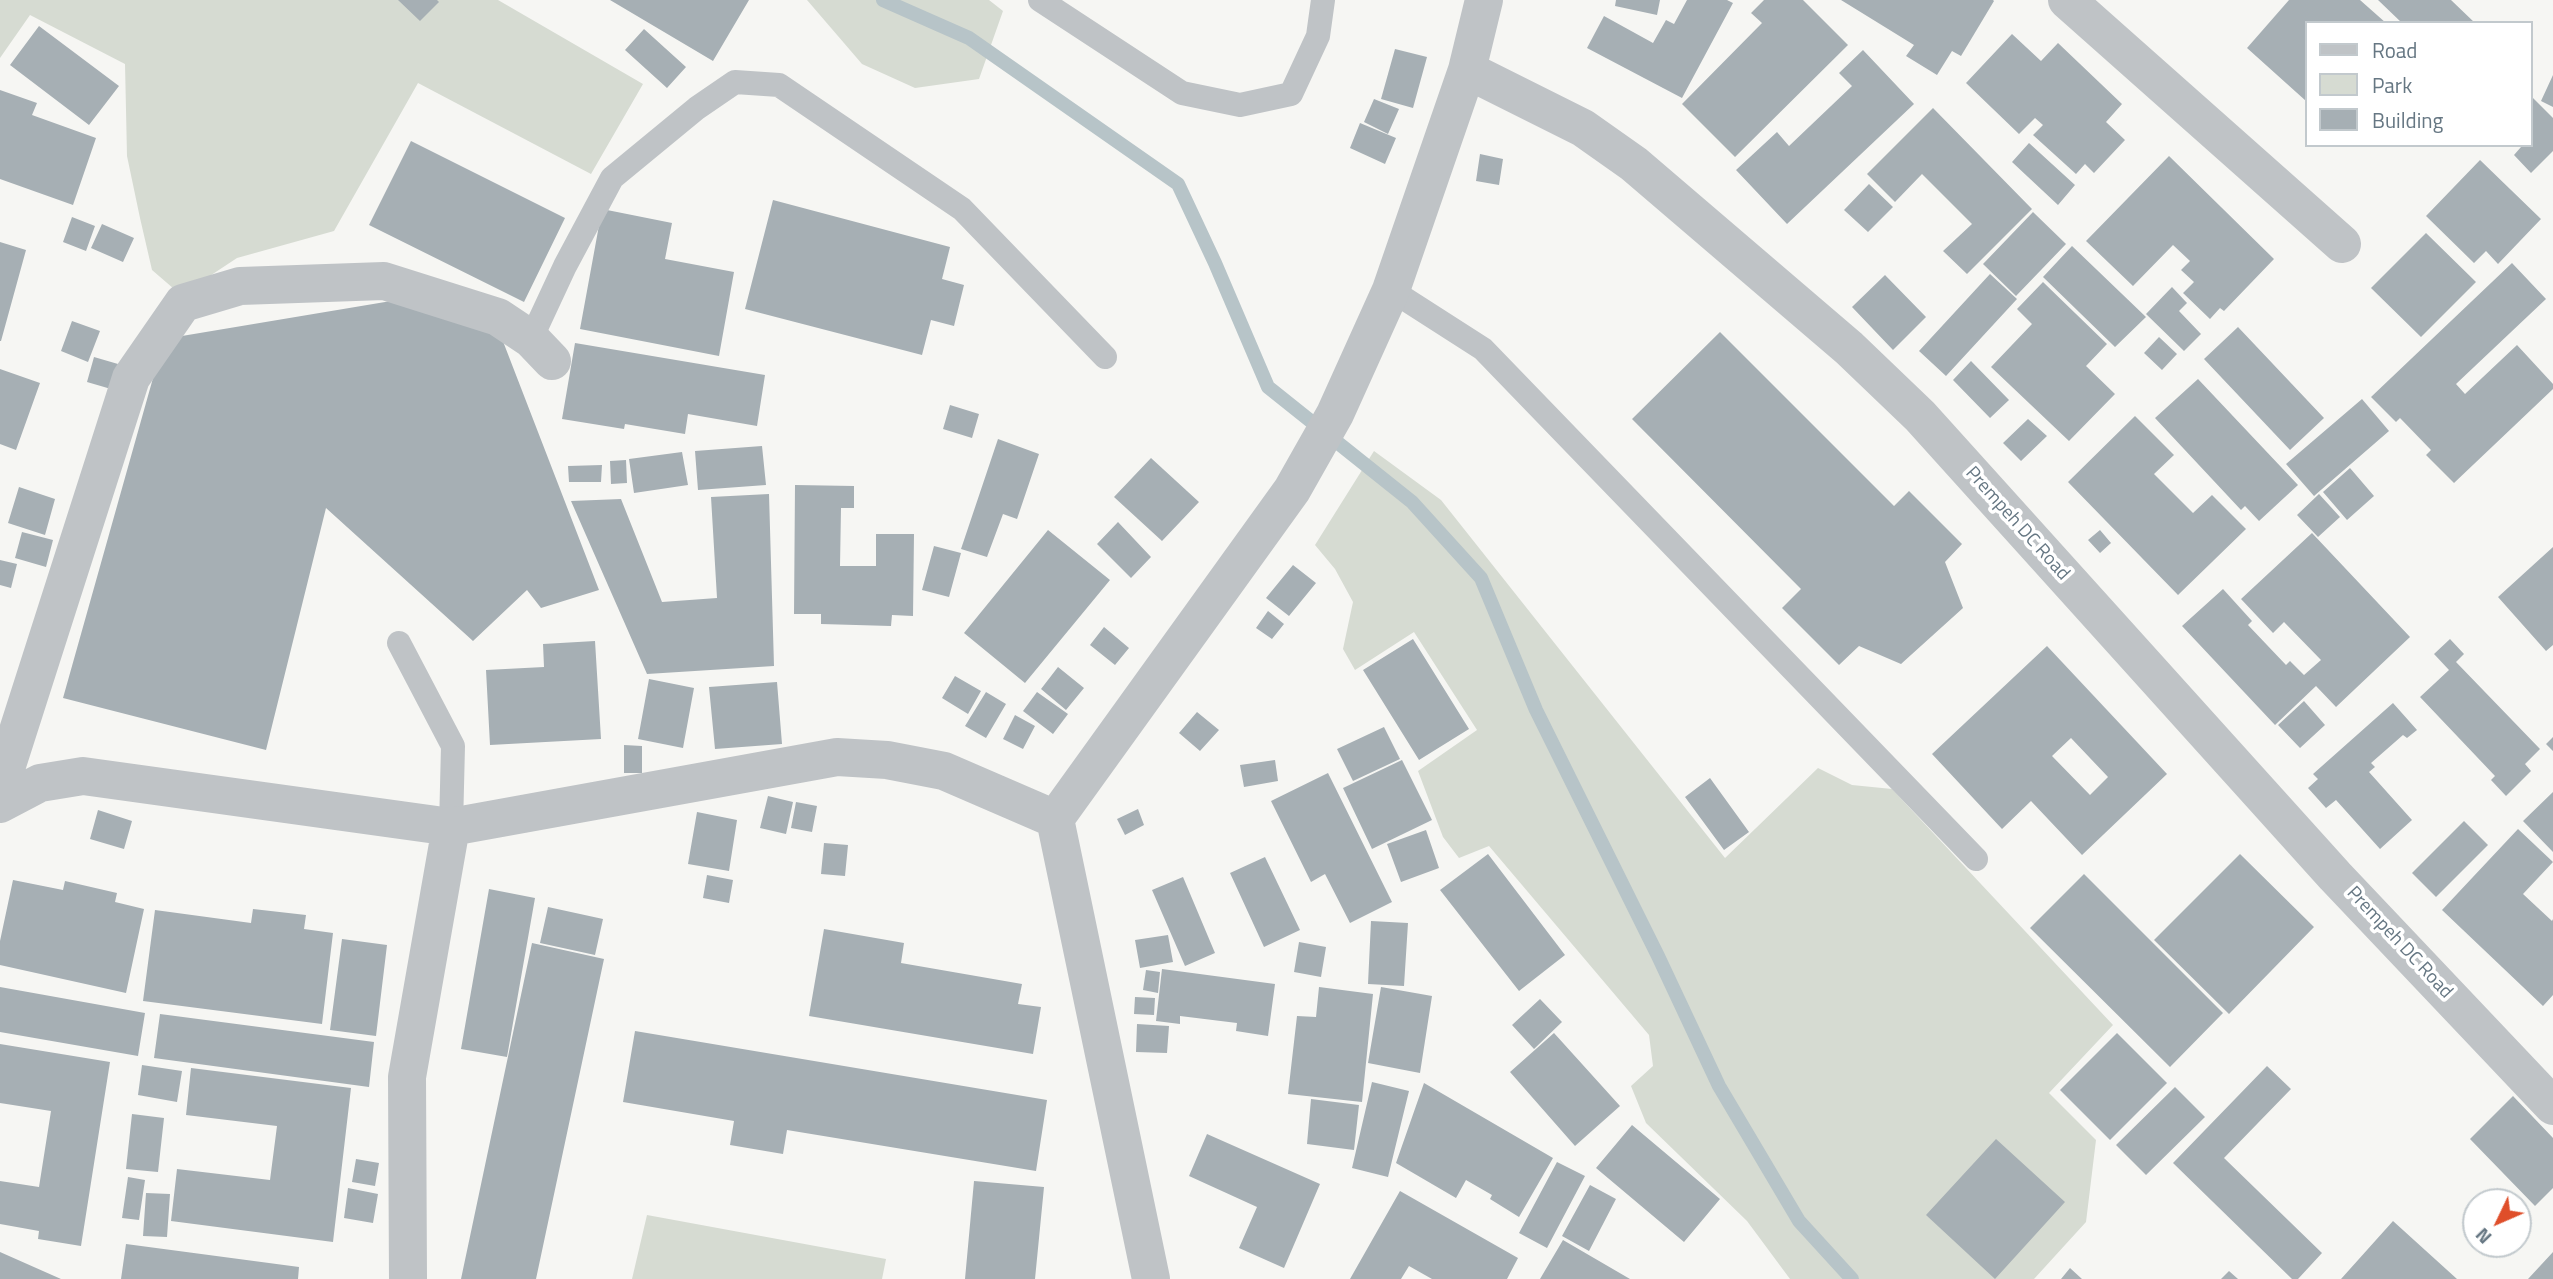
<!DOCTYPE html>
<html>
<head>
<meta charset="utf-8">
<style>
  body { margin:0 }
  #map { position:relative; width:2553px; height:1279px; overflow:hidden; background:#f6f6f3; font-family:"Titillium Web",sans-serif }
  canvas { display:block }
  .legend { position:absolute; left:2305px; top:21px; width:228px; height:126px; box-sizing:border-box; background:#fff; border:2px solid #c2c9cd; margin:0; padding:9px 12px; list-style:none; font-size:21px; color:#667783 }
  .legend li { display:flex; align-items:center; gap:14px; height:35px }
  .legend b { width:35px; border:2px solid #c2c9cd }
  .north { position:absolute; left:2462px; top:1188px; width:70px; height:70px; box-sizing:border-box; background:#fff; border:2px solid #c2c9cd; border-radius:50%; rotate:226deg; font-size:19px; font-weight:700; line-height:28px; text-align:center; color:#667783 }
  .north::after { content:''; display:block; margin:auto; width:24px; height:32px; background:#df4e2a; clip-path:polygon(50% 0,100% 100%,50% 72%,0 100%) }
</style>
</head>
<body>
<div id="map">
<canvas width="2553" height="1279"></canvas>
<ul class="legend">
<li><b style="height:9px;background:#bfc3c6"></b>Road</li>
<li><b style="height:19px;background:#d6dbd2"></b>Park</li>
<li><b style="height:19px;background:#a6afb4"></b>Building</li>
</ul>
<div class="north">N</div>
</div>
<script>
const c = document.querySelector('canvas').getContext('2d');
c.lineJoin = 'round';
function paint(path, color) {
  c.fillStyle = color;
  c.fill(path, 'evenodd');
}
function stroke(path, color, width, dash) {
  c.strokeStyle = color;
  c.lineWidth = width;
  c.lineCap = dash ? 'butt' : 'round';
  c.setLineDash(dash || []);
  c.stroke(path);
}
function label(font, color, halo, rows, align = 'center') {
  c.font = font + ' "Titillium Web",sans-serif';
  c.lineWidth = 7;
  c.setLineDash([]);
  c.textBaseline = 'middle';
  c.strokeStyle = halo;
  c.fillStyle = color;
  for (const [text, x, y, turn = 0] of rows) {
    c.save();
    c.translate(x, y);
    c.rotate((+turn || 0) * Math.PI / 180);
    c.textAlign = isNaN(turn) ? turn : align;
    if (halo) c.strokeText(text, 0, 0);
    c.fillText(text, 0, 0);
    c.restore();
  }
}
paint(new Path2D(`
  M0,0H498L643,84L591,174L418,83L334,231L237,258L181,295L152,270L140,218L127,156L125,64L30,15L0,58Z
  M807,0H989L1003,11L979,79L915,88L862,64Z
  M1374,451L1441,500L1725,858L1818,768L1852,785L1892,789L2113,1025L2049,1093L2096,1140L2086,1222L2034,1279H1790L1747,1221L1646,1123L1631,1086L1653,1066L1649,1035L1489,846L1459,858L1443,837L1418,771L1477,730L1414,632L1355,670L1343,649L1353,602L1335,569L1315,545Z
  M647,1215L886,1259L882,1279H632Z`), '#d6dbd2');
stroke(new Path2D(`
  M883,0L969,38L1178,184L1215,263L1268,387L1412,502L1481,578L1536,710L1658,956L1719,1086L1799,1221L1852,1279`), '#b7c4c8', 14);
paint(new Path2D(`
  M398,0H437L439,2L420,21Z
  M610,0H749L713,61Z
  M1616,0H1660L1657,15L1615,6Z
  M1687,0H1727L1733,3L1682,98L1587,48L1604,16L1653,43L1666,20L1674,24Z
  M1764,0H1803L1848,45L1735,157L1682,104L1762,23L1751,13Z
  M1841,0H1993L1994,1L1961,56L1952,51L1937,75L1906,56L1914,45Z
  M2289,0H2360L2386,23H2306V101L2247,48Z
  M2378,0H2451L2475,23H2402Z
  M39,26L119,86L89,125L10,65Z
  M644,29L686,67L667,88L625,50Z
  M2012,34L2041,61L2058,43L2122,104L2106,122L2125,140L2094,173L2085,164L2076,174L2033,135L2043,125L2035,118L2019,134L1966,83Z
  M1395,49L1427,57L1413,108L1381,99Z
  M1863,50L1914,104L1787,224L1736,170L1777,132L1789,146L1852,86L1839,73Z
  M2553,75V107L2541,101Z
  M0,90L37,103L32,115L96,138L73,205L0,179Z
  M2530,95L2553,118V151L2531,173L2514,155L2521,147L2519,145H2530Z
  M1374,99L1399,109L1388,134L1364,122Z
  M1933,108L2032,209L1967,274L1943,251L1972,224L1922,174L1895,202L1867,174Z
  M1360,123L1396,138L1385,164L1350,148Z
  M411,141L565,218L524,302L369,225Z
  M2029,143L2075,185L2058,205L2012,162Z
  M1480,154L1503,159L1499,185L1476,181Z
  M2169,156L2274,259L2224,311L2220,308L2210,319L2183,293L2194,282L2181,270L2190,261L2173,245L2133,286L2086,241Z
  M2480,160L2541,219L2498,264L2486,251L2474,263L2426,216Z
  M1869,184L1893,207L1868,232L1844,210Z
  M773,200L950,247L942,279L964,285L954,326L931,320L922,355L745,309Z
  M602,209L672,223L665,259L734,272L719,356L580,329Z
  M2033,212L2066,244L2016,296L1983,264Z
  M72,217L95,226L86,251L63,242Z
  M102,224L134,238L123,262L91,248Z
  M2426,233L2476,282L2421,337L2371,288Z
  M0,242L26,250L1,341H0Z
  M2072,246L2146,317L2115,347L2043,277Z
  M2512,263L2546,299L2456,384L2465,394L2517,345L2553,384V389L2454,483L2426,455L2431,450L2400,418L2396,422L2371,397Z
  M1990,274L2017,299L1946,376L1919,351Z
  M1885,275L1926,317L1893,350L1852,307Z
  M2043,282L2107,344L2086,366L2115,394L2069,441L1991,367L2032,324L2017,309Z
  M2172,287L2187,303L2179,311L2201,334L2184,351L2146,314Z
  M403,299L499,331L599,590L541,608L527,590L473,641L326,508L266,750L63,698L164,339Z
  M72,321L100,331L88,362L61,351Z
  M2238,327L2324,418L2290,450L2204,359Z
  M1720,332L1894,506L1909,491L1962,544L1945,562L1963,608L1901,664L1859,646L1839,665L1782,608L1801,589L1632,419Z
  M2159,337L2177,354L2162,370L2144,353Z
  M575,343L765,375L757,426L688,414L685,434L625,424L624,429L562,419Z
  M94,357L118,364L111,389L87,382Z
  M1971,361L2009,400L1990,418L1953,380Z
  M0,369L40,383L16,450L0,444Z
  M2198,379L2298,485L2259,521L2245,506L2241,510L2155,418Z
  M2362,399L2389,431L2314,496L2286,464Z
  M950,405L979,414L972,438L943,429Z
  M2135,416L2174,455L2154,474L2193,513L2212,495L2246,529L2178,595L2068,482Z
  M2028,419L2047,436L2021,461L2003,443Z
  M998,439L1039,454L1017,519L1003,514L987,557L961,549Z
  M762,446L766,485L698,490L695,451Z
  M682,452L688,485L634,493L629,459Z
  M1151,458L1199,502L1162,541L1114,497Z
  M626,460L627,483L611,484L610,461Z
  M602,465L601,482H569L568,466Z
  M2350,468L2374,496L2347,520L2323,492Z
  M795,485L854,486V508H841L840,566H876V534H914L913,616L892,615L891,626L821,624V614H794Z
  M19,487L55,499L45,535L8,523Z
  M769,494L774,666L647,674L571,501L621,499L662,602L717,598L711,497Z
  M2319,494L2340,517L2318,537L2297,515Z
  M1118,522L1151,557L1131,578L1097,544Z
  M1048,530L1110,580L1025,683L964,633Z
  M2100,530L2111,543L2100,553L2088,540Z
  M22,532L53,540L46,567L15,558Z
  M2312,533L2410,637L2336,707L2316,686L2275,725L2182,626L2223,589L2252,621L2248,625L2286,665L2290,661L2304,675L2321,660L2284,622L2273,633L2241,599Z
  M934,546L961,553L949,597L922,590Z
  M2553,547V645L2546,651L2498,597Z
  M0,560L17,564L11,588L0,585Z
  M1293,565L1316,583L1289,616L1266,598Z
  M1268,611L1284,624L1272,639L1256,628Z
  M1104,627L1129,648L1115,665L1090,645Z
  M1413,639L1469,729L1419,760L1363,670Z
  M2450,639L2464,654L2456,662L2540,749L2525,764L2531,771L2506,796L2491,780L2495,776L2420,697L2449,670L2434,654Z
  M595,641L601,739L490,745L486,670L544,667L543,644Z
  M2047,646L2167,774L2082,855L2031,801L2002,829L1932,754ZM2071,738L2108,777L2090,795L2052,756Z
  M1058,667L1084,688L1066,710L1041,689Z
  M955,676L981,691L968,714L942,698Z
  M649,679L694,688L683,748L638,739Z
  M777,682L782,744L715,749L709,687Z
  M986,692L1006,704L986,738L965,726Z
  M1037,692L1068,714L1053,734L1023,711Z
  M2304,701L2325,725L2300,748L2278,725Z
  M2393,703L2417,730L2407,738L2403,735L2371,763L2375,767L2369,772L2412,820L2380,849L2336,800L2326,808L2308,788L2318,779L2313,774Z
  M1197,712L1219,730L1200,751L1179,733Z
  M1015,715L1035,726L1023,749L1003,739Z
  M1384,727L1400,759L1353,781L1337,749Z
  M2553,737V751L2546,744Z
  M624,745L642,746V773H624Z
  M1275,760L1278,781L1244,787L1240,765Z
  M1402,760L1432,820L1372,849L1343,788Z
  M1328,773L1392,902L1350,923L1325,874L1311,882L1271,801Z
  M1710,778L1749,832L1724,850L1685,797Z
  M2553,792V852L2523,821Z
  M768,796L793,802L786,834L760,828Z
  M796,802L817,806L812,832L791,828Z
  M1138,809L1144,825L1125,835L1117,819Z
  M98,810L132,821L124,849L90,839Z
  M697,812L737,820L729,871L688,864Z
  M2464,821L2488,845L2436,897L2412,873Z
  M2518,829L2553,862L2523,894L2552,921L2553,919V995L2543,1006L2442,910Z
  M1426,830L1439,868L1401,882L1387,844Z
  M824,843L848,845L845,876L821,874Z
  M1488,854L1565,955L1519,991L1440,890Z
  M2240,854L2314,927L2229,1014L2154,940Z
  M1265,857L1300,930L1264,947L1230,873Z
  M2084,874L2223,1013L2170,1067L2030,928Z
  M707,875L733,880L729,903L703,898Z
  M1183,877L1215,953L1185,966L1152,890Z
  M13,880L63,890L65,881L117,893L115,902L144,909L126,993L0,965V941Z
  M489,889L535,898L507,1057L461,1049Z
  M548,907L603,919L595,955L540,943Z
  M253,909L306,915L304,929L333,933L322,1024L143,1001L155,910L251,923Z
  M1371,921L1408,923L1404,986L1368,984Z
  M824,929L904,943L901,963L1022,984L1018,1004L1041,1007L1033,1054L809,1016Z
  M1168,935L1173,962L1140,968L1135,940Z
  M342,939L387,945L376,1036L330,1030Z
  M1299,942L1326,947L1321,977L1294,972Z
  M532,943L604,959L536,1279H461Z
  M1162,969L1275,984L1268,1036L1236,1031L1237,1023L1180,1016V1024L1156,1021Z
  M1146,970L1160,972L1158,993L1143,990Z
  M0,987L145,1013L138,1056L0,1032Z
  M1319,987L1373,994L1362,1102L1288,1094L1297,1016L1316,1017Z
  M1381,987L1432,996L1420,1073L1368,1063Z
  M1135,997L1155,998L1154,1015L1134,1014Z
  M1540,999L1562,1022L1534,1049L1512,1025Z
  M160,1014L374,1042L369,1087L154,1058Z
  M1137,1024L1169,1026L1167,1053L1136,1052Z
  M635,1031L1047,1100L1036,1171L787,1130L783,1154L730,1145L734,1121L623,1102Z
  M1554,1033L1620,1106L1575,1146L1510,1072Z
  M2117,1033L2167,1083L2110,1140L2060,1090Z
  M0,1044L110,1062L81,1246L38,1239L39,1231L0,1224V1181L39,1187L51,1111L0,1103Z
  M142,1065L182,1071L177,1102L138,1095Z
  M2267,1066L2291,1089L2224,1158L2322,1253L2298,1279H2292L2173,1163Z
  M191,1068L351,1088L333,1242L171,1221L177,1169L270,1180L277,1126L186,1115Z
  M1372,1082L1409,1091L1388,1177L1352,1168Z
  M1424,1083L1553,1158L1519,1217L1490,1199L1492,1195L1466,1180L1456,1198L1396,1163Z
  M2175,1087L2205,1117L2146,1175L2116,1145Z
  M2513,1096L2553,1138V1188L2535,1206L2470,1139Z
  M1311,1099L1359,1105L1354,1150L1307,1144Z
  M132,1114L164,1118L158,1172L126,1169Z
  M1632,1125L1720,1199L1684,1242L1596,1168Z
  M1207,1134L1320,1184L1284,1268L1239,1248L1257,1207L1189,1176Z
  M1996,1139L2065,1202L1995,1279L1926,1215Z
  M356,1159L379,1163L375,1186L352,1182Z
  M1557,1162L1585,1176L1547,1248L1519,1233Z
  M128,1177L145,1180L139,1220L122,1218Z
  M974,1181L1044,1187L1035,1279H965Z
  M1590,1185L1616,1199L1589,1251L1562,1236Z
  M348,1188L378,1194L373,1223L344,1218Z
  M1400,1191L1518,1258L1507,1279H1432L1409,1266L1401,1279H1350Z
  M146,1193L170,1194L167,1237L143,1236Z
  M2393,1221L2457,1279H2341Z
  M1563,1240L1630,1279H1540Z
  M126,1244L299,1267L298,1279H121Z
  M0,1252L61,1279H0Z
  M2553,1252V1279H2528Z
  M2070,1268L2082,1279H2061Z
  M2229,1271L2238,1279H2221Z`), '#a6afb4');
stroke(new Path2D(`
  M1040,0L1182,93L1240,105L1291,94L1318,36L1323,0
  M1391,290L1483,349L1976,859
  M531,339L565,266L612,178L697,108L735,82L779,85L962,209L1105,357
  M399,643L453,746L451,827`), '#bfc3c6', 24);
stroke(new Path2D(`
  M1484,0L1467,70L1583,128L1634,164L1849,348L1920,416L2335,876L2553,1106
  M2067,0L2342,244
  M0,787L131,378L183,303L240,286L384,281L498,317L531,339L552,361
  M0,804L40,783L83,776L451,827L837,757L887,760L944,771L1055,819
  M408,1279L407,1077L451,827
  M1151,1279L1055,819L1292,490L1335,414L1391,290L1467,70`), '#bfc3c6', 38);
label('19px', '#667783', '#fff', [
  ["Prempeh DC Road",2017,524,48],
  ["Prempeh DC Road",2399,943,47]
]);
</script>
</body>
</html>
